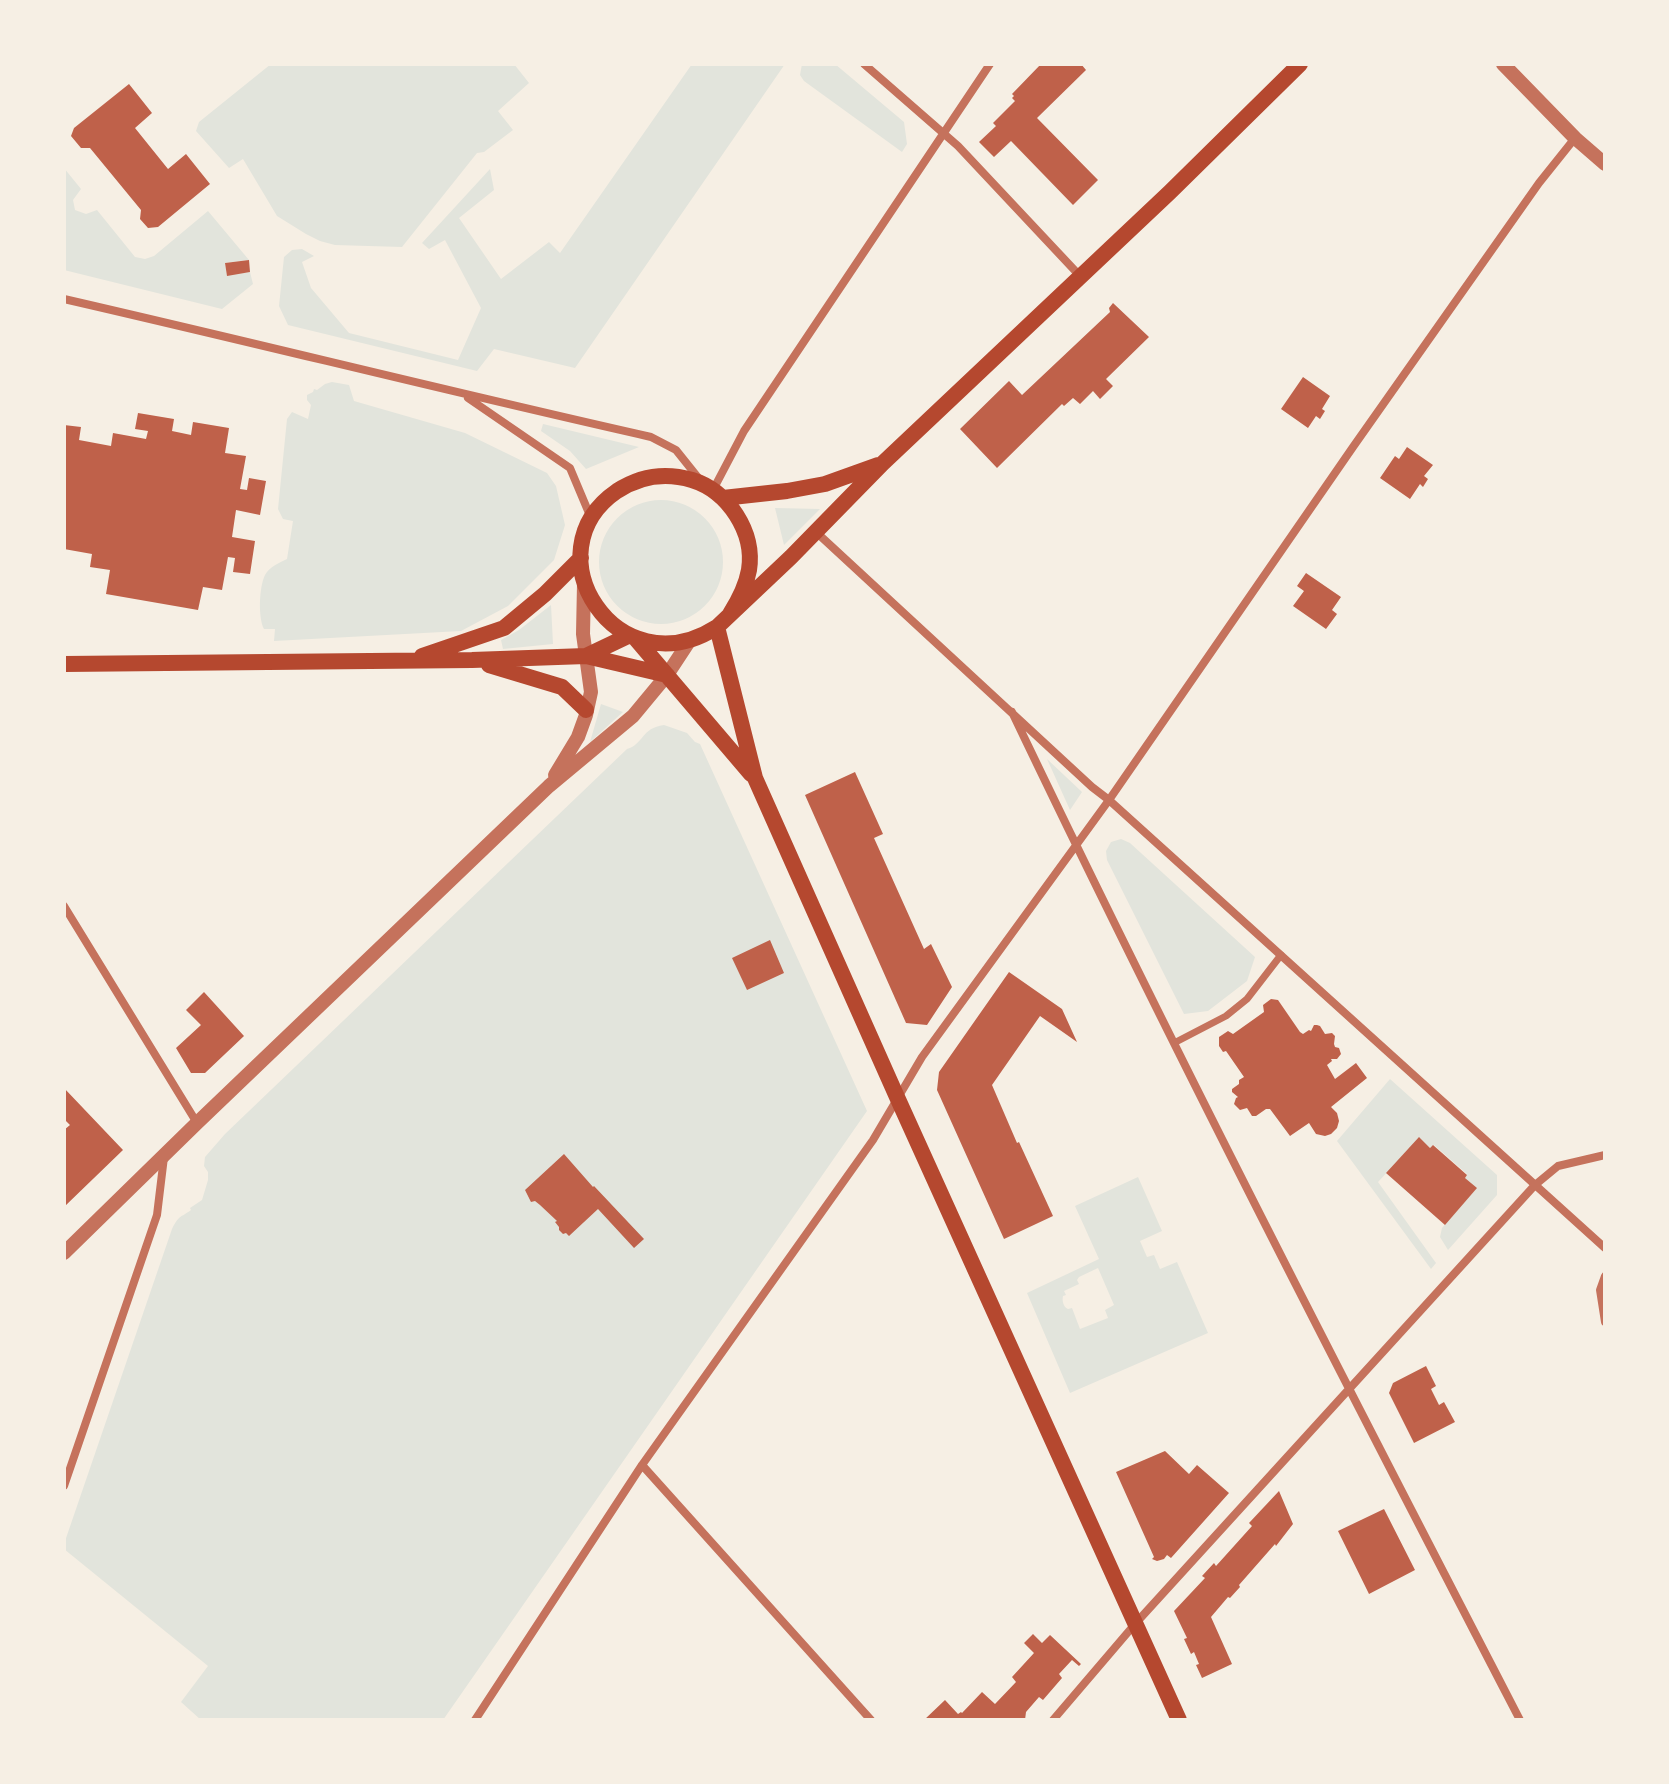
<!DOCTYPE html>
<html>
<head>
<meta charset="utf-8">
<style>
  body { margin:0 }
  #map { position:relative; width:1669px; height:1784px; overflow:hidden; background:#f6efe4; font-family:"Titillium Web",sans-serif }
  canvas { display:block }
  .frame { position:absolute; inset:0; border:66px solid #f6efe4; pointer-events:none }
</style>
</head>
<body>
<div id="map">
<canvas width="1669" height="1784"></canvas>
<div class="frame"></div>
</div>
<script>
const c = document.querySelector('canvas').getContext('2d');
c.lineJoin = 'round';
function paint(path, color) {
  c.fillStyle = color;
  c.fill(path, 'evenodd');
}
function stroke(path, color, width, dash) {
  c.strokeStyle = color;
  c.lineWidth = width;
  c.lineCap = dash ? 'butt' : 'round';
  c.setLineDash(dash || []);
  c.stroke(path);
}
paint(new Path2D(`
  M271,64H514L529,83L498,111L513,130L484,152L477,153L402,247L335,245L320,241L306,234L277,216L243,159L229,168L196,131L199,122Z
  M692,64H785L575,368L494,349L477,371L288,325L279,306L284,257L292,250L302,249L314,256L302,262L311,288L349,333L458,360L481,308L445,240L429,249L422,243L490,169L494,190L459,218L501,279L549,242L560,253Z
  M802,64H835L904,122L907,144L902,152L804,81L800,75Z
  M64,168L81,189L73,200L75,210L86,214L97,210L135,257L145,259L154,256L208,211L249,260L225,263L227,275L250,272L253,284L222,309L64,270Z
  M332,382L349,385L354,401L465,433L547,473L556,486L565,525L554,560L508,606L461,631L274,641L275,629H264C258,618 259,587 265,575C269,567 279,563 287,559L293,521L283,519L278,509L287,419L292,412L308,419L311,405L307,400V395L313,392L314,389L317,390L325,384Z
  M543,424L639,447L586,469L570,451L541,431Z
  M599 562a62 62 0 1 1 124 0a62 62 0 1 1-124 0Z
  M775,508L820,509L784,545Z
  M551,605L553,644L503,649L501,640L519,630Z
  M601,704L623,712L590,742Z
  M664,725L687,733L695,742L700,744L867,1111L443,1720H201L181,1702L208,1666L64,1549V1544L172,1229C179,1215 180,1218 191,1210L190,1208L202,1200L208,1180V1172L204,1166L205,1157L225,1134L627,749C644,744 641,728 664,725Z
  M1047,759L1082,792L1070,810Z
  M1121,839L1130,843L1255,957L1247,981L1208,1011L1184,1014L1107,860L1106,851L1111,842Z
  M1390,1079L1497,1175V1195L1448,1250L1440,1237L1442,1228L1476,1188L1465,1178L1467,1174L1434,1145L1430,1148L1419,1138L1378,1182L1436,1263L1431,1269L1337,1141Z
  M1138,1177L1162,1231L1140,1241L1147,1257L1154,1255L1160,1269L1177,1262L1208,1333L1070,1393L1027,1293L1099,1259L1075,1206ZM1098,1268L1114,1305L1105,1310L1108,1318L1080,1329L1072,1308L1068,1309C1063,1307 1062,1300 1063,1296L1066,1295L1064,1291L1079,1284L1077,1280L1079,1277Z`), '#e2e4dc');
paint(new Path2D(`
  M1041,64H1081L1086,70L1037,118L1098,180L1073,205L1011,141L994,157L979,142L996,126L993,123L1015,101L1012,98L1014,96L1012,94Z
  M129,84L152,113L135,128L168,169L186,154L210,184L158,227L148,228L140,219L141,210L90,148H81L71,136L74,128Z
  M249,260L250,272L227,276L225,263Z
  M1113,303L1149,337L1106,379L1113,386L1100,399L1093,391L1080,404L1073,398L1064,406L1062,404L997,468L960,429L1009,381L1022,395L1110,312L1109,308Z
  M1303,377L1330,396L1322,409L1325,411L1320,419L1316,416L1308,428L1281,409Z
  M138,413L174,419L172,431L191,435L193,422L229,428L225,453L246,456L240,489L247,490L249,478L266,481L260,515L236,510L232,537L255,541L250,574L233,572L235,558L228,557L222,590L203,587L198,610L106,594L110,570L90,567L92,554L64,549V425L81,427L79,440L111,446L113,433L146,439L148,431L135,429Z
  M1407,447L1433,465L1424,476L1428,479L1423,487L1420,484L1410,499L1380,478L1395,456L1399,459Z
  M1306,573L1341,597L1332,610L1337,614L1326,629L1293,606L1304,591L1297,586Z
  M855,772L883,834L874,838L924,949L931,944L952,987L927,1025L906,1023L805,795Z
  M770,940L784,973L747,990L732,958Z
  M1009,972L1062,1009L1077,1042L1040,1016L992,1085L1017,1143L1019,1142L1053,1216L1004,1239L937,1090L939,1072Z
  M204,992L244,1036L205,1073H191L176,1048L201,1025L186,1010Z
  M1271,999L1278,1000L1300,1032L1303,1034L1309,1030L1311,1031L1314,1025H1317L1320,1026L1325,1034L1332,1033L1335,1036L1334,1044L1335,1047L1339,1048L1341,1054L1337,1059H1331L1332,1061L1327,1065L1335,1079L1356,1063L1367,1078L1331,1107L1337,1113L1339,1121L1337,1128L1331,1134L1325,1136L1316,1134L1309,1123L1290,1136L1270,1109H1266L1256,1116H1252L1247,1108L1240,1110L1234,1104L1236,1098L1238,1097L1232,1092V1089L1239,1084V1080L1244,1077L1226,1051L1223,1052L1219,1046V1037L1228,1031L1233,1034L1264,1012L1263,1005Z
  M64,1088L123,1150L64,1207V1130L70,1125L64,1119Z
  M1419,1137L1430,1148L1433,1145L1467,1175L1465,1178L1477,1188L1445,1225L1386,1173Z
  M564,1154L593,1187L594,1186L644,1239L634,1248L598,1209L569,1236L566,1233L563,1234L559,1230V1227L555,1222L557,1221L540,1205L535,1201L531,1202L525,1190Z
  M1426,1366L1436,1386L1431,1389L1439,1405L1444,1402L1455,1422L1414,1443L1389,1393L1393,1383Z
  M1165,1451L1189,1474L1197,1465L1229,1493L1171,1558L1167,1555L1164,1559L1157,1561L1152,1559L1154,1557L1116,1472Z
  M1279,1491L1293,1524L1276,1546L1275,1544L1239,1585L1240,1587L1230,1598L1228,1597L1211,1617L1232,1664L1202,1678L1196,1665L1199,1664L1194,1652L1191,1654L1184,1639L1187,1638L1174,1611L1205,1578L1202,1576L1214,1563L1216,1566L1252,1526L1249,1523Z
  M1384,1509L1415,1570L1369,1594L1338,1531Z
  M1033,1634L1042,1643L1050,1635L1081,1664L1079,1666L1072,1660L1059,1674L1062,1678L1043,1700L1039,1697L1026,1712L1025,1720H924L945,1700L958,1714L961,1712L962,1713L982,1692L995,1704L1016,1682L1012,1677L1034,1653L1024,1643Z`), '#bf614a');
stroke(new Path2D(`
  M1174,1043L1226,1016L1247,999L1281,955`), '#c5725c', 7);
stroke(new Path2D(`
  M864,64L958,146L1080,276
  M64,299C260,344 455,393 651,437L676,450L700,480
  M468,398L570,468L591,518
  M713,490L744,431L990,64
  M816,532L1092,787L1109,800L1605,1248
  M1012,712C1174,1051 1347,1386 1520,1720
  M64,906L197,1123
  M1605,1276L1600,1290L1605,1322
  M642,1465L871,1720
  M64,1486L157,1215L164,1157
  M475,1720L642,1465L873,1140L922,1057L1109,800L1353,447L1539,183L1575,138
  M1053,1720L1135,1624L1535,1185L1558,1166L1605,1155`), '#c5725c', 8);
stroke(new Path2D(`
  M1503,64L1575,138L1605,164
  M555,775L578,737L586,715L591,692L583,634L584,584
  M64,1253L197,1123L549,786L633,716L667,675L690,640`), '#c5725c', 14);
stroke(new Path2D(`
  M723,498L787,491L825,484L878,465
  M730,614C739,600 746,587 749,570C755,532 728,491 692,480C665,472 640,476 617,491C528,552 617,691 717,627L791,557L883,463L1170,192L1300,64
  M717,627L755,778L897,1097L1179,1720
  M636,639L751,774
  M422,656L504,628L545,594L581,558
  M586,656L667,675
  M64,664L472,660L586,656L628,636
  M489,665L562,687L586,710`), '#b5482f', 16);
</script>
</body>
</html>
